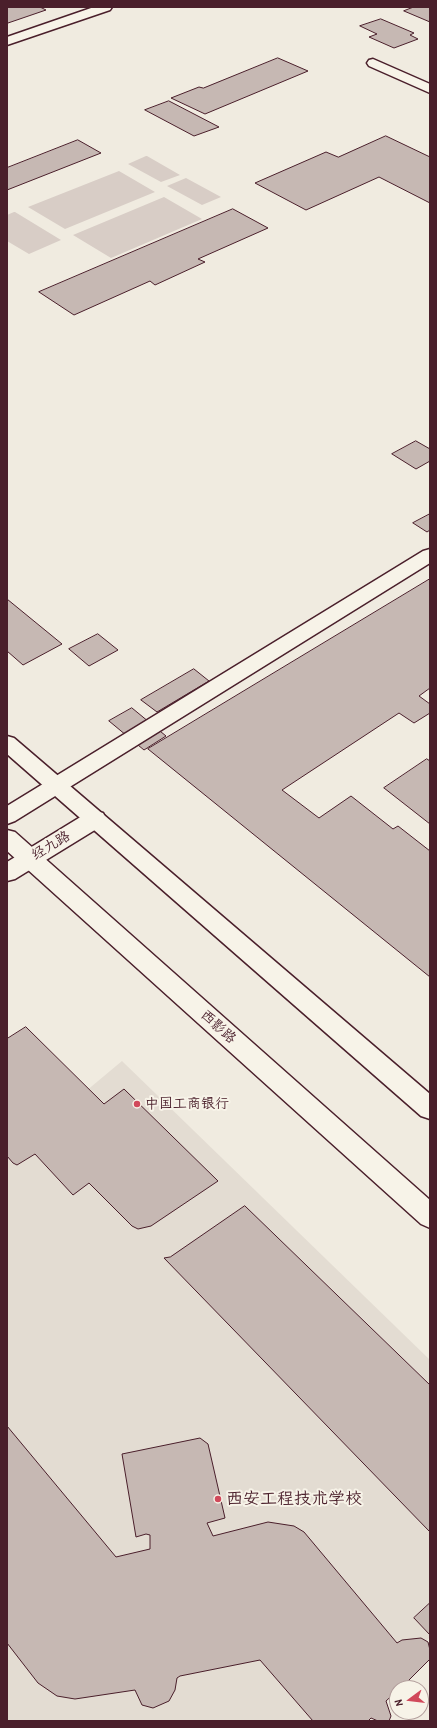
<!DOCTYPE html>
<html>
<head>
<meta charset="utf-8">
<style>
  body { margin:0 }
  #map { position:relative; width:437px; height:1728px; overflow:hidden; background:#f0ebe0; font-family:"Patrick Hand",sans-serif }
  canvas { display:block }
  .frame { position:absolute; inset:0; border:8px solid #4a1f2b; pointer-events:none }
  .north { position:absolute; left:389px; top:1680px; width:40px; height:40px; box-sizing:border-box; background:#f7f3e8; border:1px solid #b29e9c; border-radius:50%; rotate:255deg; font-size:11px; font-weight:700; line-height:16px; text-align:center; color:#4a1f2b }
  .north::after { content:''; display:block; margin:auto; width:14px; height:18px; background:#d1495b; clip-path:polygon(50% 0,100% 100%,50% 72%,0 100%) }
</style>
</head>
<body>
<div id="map">
<canvas width="437" height="1728"></canvas>
<div class="frame"></div>
<div class="north">N</div>
</div>
<script>
const c = document.querySelector('canvas').getContext('2d');
c.lineJoin = 'round';
function paint(path, color) {
  c.fillStyle = color;
  c.fill(path, 'evenodd');
}
function stroke(path, color, width, dash) {
  c.strokeStyle = color;
  c.lineWidth = width;
  c.lineCap = dash ? 'butt' : 'round';
  c.setLineDash(dash || []);
  c.stroke(path);
}
function label(font, color, halo, rows, align = 'center') {
  c.font = font + ' "Patrick Hand","LXGW WenKai TC",sans-serif';
  c.lineWidth = 4;
  c.setLineDash([]);
  c.textBaseline = 'middle';
  c.strokeStyle = halo;
  c.fillStyle = color;
  for (const [text, x, y, turn = 0] of rows) {
    c.save();
    c.translate(x, y);
    c.rotate((+turn || 0) * Math.PI / 180);
    c.textAlign = isNaN(turn) ? turn : align;
    if (halo) c.strokeText(text, 0, 0);
    c.fillText(text, 0, 0);
    c.restore();
  }
}
paint(new Path2D(`
  M122,1061L430,1360V1637L351,1721H7V1157Z`), '#e3dcd2');
paint(new Path2D(`
  M146,156H147L180,175L161,182L128,164Z
  M119,171L155,192L65,229L28,207Z
  M186,178L221,197L202,205L167,186Z
  M164,197L202,219L111,258L73,235Z
  M14,212H15L61,240L29,254L7,241V215Z`), '#d8cdc6');
const building = new Path2D(`
  M7,7H40L46,10L8,23H7Z
  M414,7H430V22L404,11Z
  M381,19L414,33L410,35L418,39L394,48L369,37L377,34L360,26Z
  M278,58L308,71L205,114L171,98L199,87L203,88Z
  M169,101L219,127L194,136L145,110Z
  M386,136L430,157V203L379,177L306,210L255,183L326,152L338,157Z
  M78,140L101,153L7,190V168Z
  M233,209L268,228L198,259L205,262L155,285L150,281L74,315L39,292Z
  M416,441L430,449V461L416,469L392,454Z
  M430,514V530L427,532L413,523Z
  M430,579V688L419,696L430,704V713L414,723L399,713L282,790L319,818L351,796L393,829L398,826L430,851V977L148,749Z
  M7,599L62,644L23,665L7,651Z
  M98,634L118,650L89,666L69,649Z
  M194,669L209,681L157,712L141,700Z
  M132,708L166,736L144,750L109,721Z
  M427,759L430,761V824L384,788Z
  M26,1027L104,1104L124,1089L218,1181L151,1226L138,1229L132,1226L89,1183L73,1195L35,1154L17,1165L13,1163L7,1156V1039Z
  M245,1206L430,1385V1532L164,1258L170,1257Z
  M7,1426L116,1557L150,1549V1535L146,1534L136,1537L122,1454L200,1438L208,1444L225,1518L207,1523L213,1536L268,1522L294,1526L304,1532L397,1643L402,1640L421,1638L428,1642L430,1650V1659L401,1688H397V1691L386,1701L391,1716L389,1721H378L371,1718L368,1721H313L260,1660L180,1676L177,1678L175,1690L169,1701L153,1708L142,1705L135,1690L75,1699L57,1696L38,1683L7,1643Z
  M430,1603V1635L414,1618Z`);
paint(building, '#c6b8b3');
stroke(building, '#4a1f2b', 1);
const minor = new Path2D(`
  M94,7H112L110,10L7,45V37Z
  M373,59L430,84V93L369,66L367,63L369,60Z
  M430,549V563L15,821L7,824V806L423,551Z
  M95,811L103,813L106,819L103,825L15,879L7,881V862L87,813Z`);
const major = new Path2D(`
  M7,736L14,738L430,1094V1119L421,1116L7,754Z
  M7,830L15,832L430,1200V1228L421,1224L7,851Z`);
stroke(minor, '#4a1f2b', 3);
stroke(major, '#4a1f2b', 3);
paint(minor, '#f7f3e8');
paint(major, '#f7f3e8');
for (const [x, y, r, color] of [
  [137,1104,4,"#d1495b"],
  [218,1499,4,"#d1495b"]
]) {
  const dot = new Path2D();
  dot.arc(x, y, r, 0, 2 * Math.PI);
  c.fillStyle = color;
  c.fill(dot);
  stroke(dot, '#f7f3e8', 1.5);
}
label('14px', '#4a1f2b', '#f7f3e8', [
  ["经九路",51,846,-31],
  ["西影路",218,1027,42]
]);
label('14px', '#4a1f2b', '#f7f3e8', [
  ["中国工商银行",145,1104]
], 'left');
label('17px', '#4a1f2b', '#f7f3e8', [
  ["西安工程技术学校",226,1499]
], 'left');
</script>
</body>
</html>
